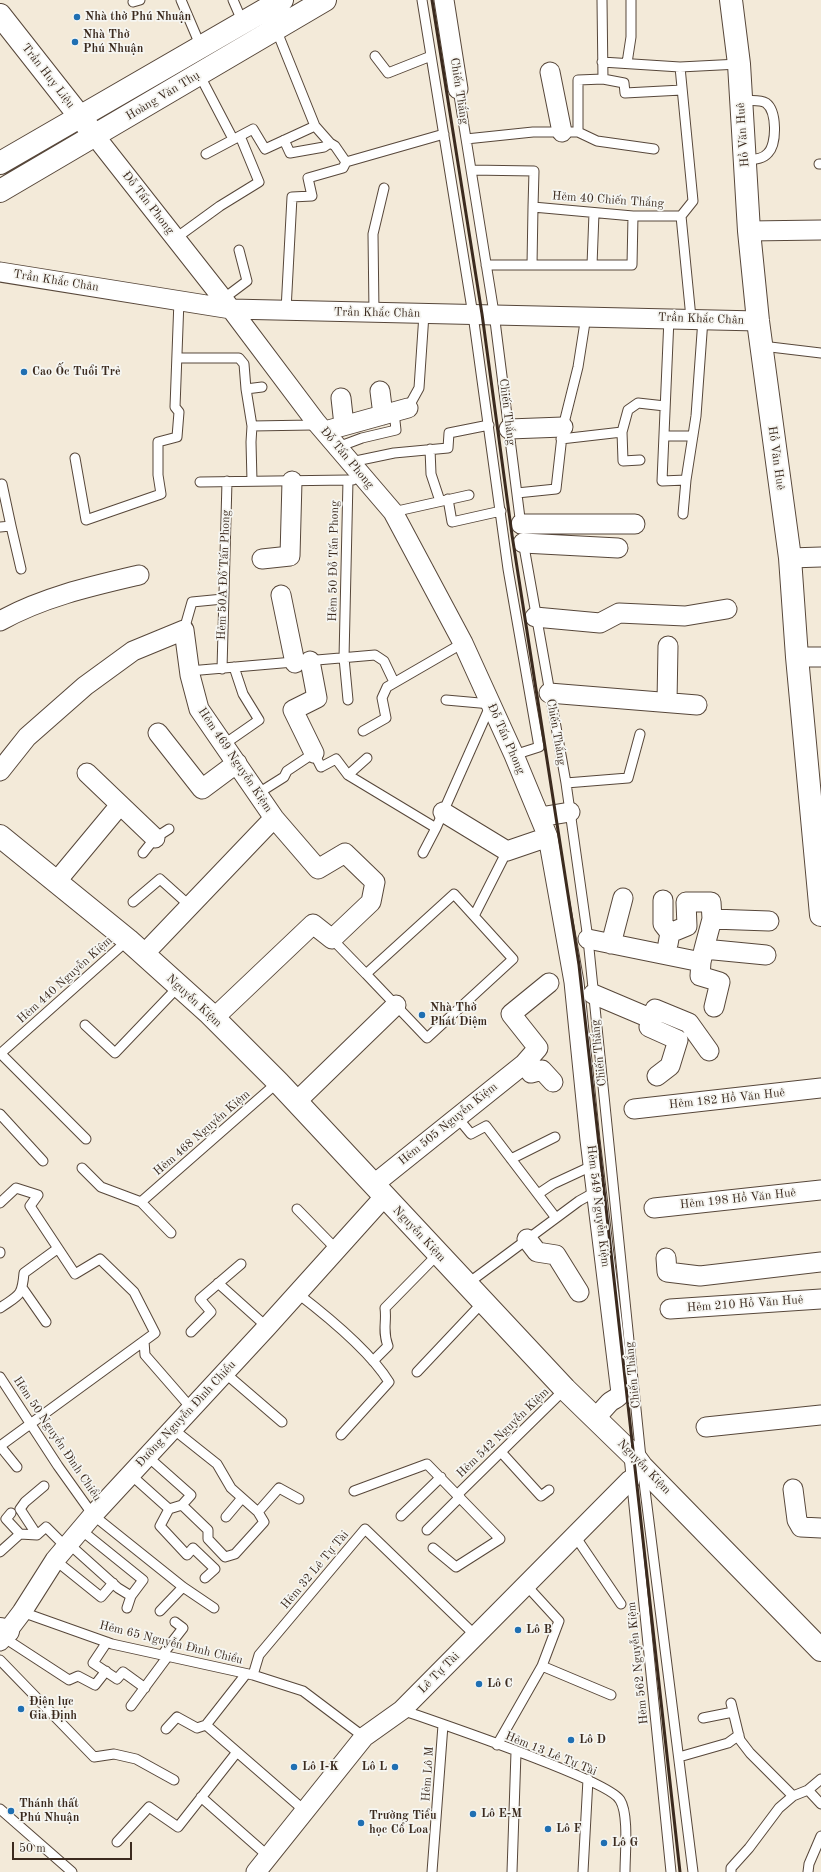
<!DOCTYPE html>
<html>
<head>
<meta charset="utf-8">
<style>
  body { margin:0 }
  #map { position:relative; width:821px; height:1872px; overflow:hidden; background:#f3ead9; font-family:"Old Standard TT",serif }
  canvas { display:block }
  .scale { position:absolute; left:12px; top:1842px; width:120px; height:18px; box-sizing:border-box; border:2px solid #3b2a1e; border-top:0; padding-left:5px; font-size:12px; line-height:14px; white-space:nowrap; color:#3b2a1e; -webkit-text-stroke:3px #f6f6f2; paint-order:stroke }
</style>
</head>
<body>
<div id="map">
<canvas width="821" height="1872"></canvas>
<div class="scale">50 m</div>
</div>
<script>
const c = document.querySelector('canvas').getContext('2d');
c.lineJoin = 'round';
function stroke(path, color, width, dash) {
  c.strokeStyle = color;
  c.lineWidth = width;
  c.lineCap = dash ? 'butt' : 'round';
  c.setLineDash(dash || []);
  c.stroke(path);
}
function label(font, color, halo, rows, align = 'center') {
  c.font = font + ' "Old Standard TT",serif';
  c.lineWidth = 3.5;
  c.setLineDash([]);
  c.textBaseline = 'middle';
  c.strokeStyle = halo;
  c.fillStyle = color;
  for (const [text, x, y, turn = 0] of rows) {
    c.save();
    c.translate(x, y);
    c.rotate((+turn || 0) * Math.PI / 180);
    c.textAlign = isNaN(turn) ? turn : align;
    if (halo) c.strokeText(text, 0, 0);
    c.fillText(text, 0, 0);
    c.restore();
  }
}
const service = new Path2D(`
  M181,0L201,47
  M233,0L243,23
  M422,0L473,315L508,569L539,747L514,755
  M602,0L603,79
  M133,2L140,0
  M276,29L315,126L330,143L335,146L346,162L444,134
  M375,56L388,73L431,56
  M602,62L680,67L739,64
  M627,63L631,37V0
  M680,67L693,201L681,216L691,318
  M199,74L233,139
  M458,89L494,313L521,526
  M741,101C749,101 759,99 766,103C777,111 777,144 768,153C762,160 753,159 745,160
  M578,132V80L603,79L624,83L625,93L682,90
  M466,139L533,132H578L597,141L654,149
  M284,140L290,153L324,147L330,143
  M206,154L253,129L265,149L315,126
  M819,164H821
  M471,170L534,171L533,207
  M176,238L220,206L259,182L240,136
  M486,265H532L533,207L633,216H681
  M532,265H592L594,213
  M592,265H632L633,216
  M223,299L247,281L239,250
  M286,310L292,197L312,196L308,178L343,168L346,162
  M374,312L373,234L384,188
  M669,318L662,481L686,480
  M762,346L821,353
  M177,358H239L244,364L246,389L262,387
  M246,389L252,426
  M408,408L419,388L424,314
  M622,432L628,410L638,403L665,406
  M664,436H693
  M561,439L622,432L623,461L640,460
  M338,447L362,438L396,430L394,412
  M430,449L431,474L440,501
  M75,458L86,520L161,494L158,475V442L177,437L179,412L175,407L179,300
  M351,462L394,453L448,448L449,433L489,425
  M252,481L251,442L252,426L312,425L316,422
  M200,482L348,480
  M2,484L11,526
  M517,493L556,489L563,427L578,367L586,316
  M448,499L452,522L501,511
  M393,512L469,495
  M683,514L686,480L696,416L703,319
  M0,527L11,526L21,569
  M523,541L566,783L588,939L641,1458
  M184,630L192,602L223,599
  M222,669L227,481
  M189,671L375,655L384,661L394,682
  M348,700L344,658L348,480H353L361,474
  M363,731L386,718L382,698L387,687L463,643
  M223,745L259,720L243,694L234,667
  M348,775L367,758
  M566,783L628,778L640,734
  M257,794L284,777L287,771L314,753L321,767L336,759L348,775L436,828
  M143,853L155,838L169,829
  M423,853L436,828L491,704L446,700
  M454,894L513,959L427,1038L366,974Z
  M133,902L160,879L190,906
  M474,916L507,851
  M332,939L366,974
  M85,1025L115,1053L179,986
  M0,1054L128,940
  M1,1054L86,1139
  M0,1114L43,1161
  M457,1117L471,1134L486,1126L556,1218
  M511,1159L555,1137
  M82,1168L101,1187L141,1202L171,1233
  M538,1194L553,1184L594,1165
  M141,1202L278,1082
  M0,1203L16,1188L38,1195L30,1206L75,1274L100,1259L134,1292L155,1333L144,1341L145,1355L192,1409
  M297,1209L337,1250
  M0,1252V1253
  M218,1283L267,1327
  M467,1284L579,1201L597,1191
  M23,1289L46,1322
  M297,1293C327,1316 370,1351 389,1382L341,1435
  M0,1308C19,1295 22,1297 24,1273L57,1249
  M191,1332L211,1312L200,1299L241,1264
  M373,1361L388,1346C382,1330 387,1323 385,1308L438,1254
  M417,1372L483,1302
  M225,1373L282,1422
  M0,1377L58,1466L93,1515L183,1587L214,1608
  M173,1429L217,1464L231,1488L258,1512L264,1522L235,1554L225,1557L208,1539V1530L182,1505
  M0,1446L144,1341
  M0,1446L17,1467
  M501,1452L541,1496L549,1490
  M147,1456L191,1495L182,1505
  M629,1456L671,1872
  M643,1474L693,1872
  M131,1475L169,1509
  M354,1491L427,1464L500,1539L456,1567L433,1548
  M458,1494L565,1389
  M182,1505L169,1509L160,1526L187,1555L193,1548L215,1569L205,1578
  M258,1512L279,1488L299,1499
  M11,1513L6,1519L20,1534
  M401,1516L441,1477
  M226,1517L242,1498
  M81,1530L143,1580L131,1596L127,1608
  M427,1530L460,1497
  M37,1535L20,1509L25,1502L44,1486
  M575,1536L621,1604
  M69,1544L118,1588L131,1596
  M0,1552L20,1534L37,1535L46,1527L66,1547
  M55,1560L101,1597L113,1583
  M526,1585L559,1621L542,1666L611,1695
  M160,1611L183,1587
  M22,1612L112,1644L253,1675L303,1691L364,1737
  M3,1637L69,1680L78,1676L95,1685L106,1671
  M107,1642L93,1663L117,1679L123,1672L145,1688
  M162,1655L183,1628L175,1622
  M0,1660L94,1757L114,1754L136,1759L174,1780
  M246,1674L206,1725L305,1811
  M253,1675L259,1655L365,1529L476,1636
  M731,1703L740,1740L750,1753L793,1796
  M131,1706L168,1656
  M402,1710C433,1721 609,1780 620,1800C629,1814 625,1854 625,1872
  M703,1718L733,1712
  M166,1729L177,1717L197,1728L206,1725
  M497,1745L542,1666
  M679,1757L728,1743L739,1735
  M808,1790L821,1804
  M201,1797L268,1856
  M0,1809L72,1872
  M117,1842L149,1807L178,1827L237,1752
  M432,1872L443,1725
  M512,1872L516,1752
  M583,1872L588,1779
  M731,1872V1868L749,1848L779,1808L793,1796L808,1790L821,1779
  M808,1872L809,1864L821,1836`);
const minor = new Path2D(`
  M444,0L458,89
  M550,72L562,132
  M95,136L231,309L316,422L393,512L463,643L514,755L548,837L574,982L590,1140L621,1393C618,1399 613,1399 609,1403C604,1408 600,1413 596,1419
  M749,231L821,230
  M0,272L231,309L758,321
  M380,391L383,415
  M341,398L344,425
  M509,429L563,427
  M325,431L408,408
  M521,524H635
  M523,543L618,548
  M790,558L821,557
  M262,559L290,556L292,481
  M281,595L295,663
  M535,617L600,623L619,613L685,616L727,609
  M0,621C43,597 92,586 139,575
  M797,657H821
  M310,661L317,698L293,710L314,753
  M549,693L697,705
  M667,702L668,646
  M158,733L202,789L237,763
  M0,771L27,737L85,686L133,651L184,630L190,675L199,709L274,818L318,869L345,853L375,882L371,902L332,939L313,924L214,1018
  M87,773L155,838
  M443,812L507,851L548,837
  M540,817L570,812
  M56,882L120,805
  M663,900V924L670,933L668,944
  M670,933L687,926L686,902H711L712,919
  M588,939L701,962L704,949L766,955
  M611,944L623,898
  M704,949L712,919L769,921
  M144,954L274,818
  M701,962L700,976L720,982L714,1007
  M593,994L652,1019L649,1027L678,1040L670,1066L657,1076
  M652,1019L655,1009L689,1023L709,1051
  M524,1064L531,1073L542,1070L553,1082
  M296,1102L396,1005
  M634,1109L821,1088
  M373,1185L524,1064L538,1048L511,1014L549,983
  M654,1208L821,1190
  M527,1239L537,1252L556,1255L579,1292
  M666,1258L667,1272L700,1276L821,1262
  M670,1309L821,1299
  M706,1427L821,1415
  M793,1489L797,1520L801,1527L821,1528
  M0,1641L22,1612L55,1560L93,1515L267,1327L384,1197
  M256,1872L364,1737L402,1710L630,1480`);
const tertiary = new Path2D(`
  M0,15L92,132
  M0,1629L8,1631`);
const secondary = new Path2D(`
  M731,0L739,64L749,231L758,321L790,558L797,657L821,915`);
const primary = new Path2D(`
  M0,163L282,0
  M0,191L325,0
  M0,836L128,940L208,1012L278,1082L565,1389L634,1456L642,1467L821,1650`);
stroke(service, '#57473a', 11);
stroke(minor, '#57473a', 21);
stroke(tertiary, '#57473a', 24);
stroke(secondary, '#57473a', 24);
stroke(primary, '#57473a', 24);
stroke(service, '#fff', 9);
stroke(minor, '#fff', 19);
stroke(tertiary, '#fff', 22);
stroke(secondary, '#fff', 22);
stroke(primary, '#fff', 22);
stroke(new Path2D(`
  M432,0L482,314L512,535L579,965L680,1872`), '#3b2a1e', 3);
for (const [x, y, r, color] of [
  [77,17,4,"#1f6fb2"],
  [75,42,4,"#1f6fb2"],
  [24,372,4,"#1f6fb2"],
  [422,1015,4,"#1f6fb2"],
  [518,1630,4,"#1f6fb2"],
  [479,1684,4,"#1f6fb2"],
  [21,1709,4,"#1f6fb2"],
  [571,1740,4,"#1f6fb2"],
  [294,1767,4,"#1f6fb2"],
  [395,1767,4,"#1f6fb2"],
  [11,1811,4,"#1f6fb2"],
  [473,1814,4,"#1f6fb2"],
  [361,1823,4,"#1f6fb2"],
  [548,1829,4,"#1f6fb2"],
  [604,1843,4,"#1f6fb2"]
]) {
  const dot = new Path2D();
  dot.arc(x, y, r, 0, 2 * Math.PI);
  c.fillStyle = color;
  c.fill(dot);
  stroke(dot, '#f6f6f2', 1.5);
}
label('bold 12px', '#3b2a1e', '#f6f6f2', [
  ["Nhà thờ Phú Nhuận",85,17],
  ["Nhà Thờ",83,35],
  ["Phú Nhuận",83,49],
  ["Cao Ốc Tuổi Trẻ",32,372],
  ["Nhà Thờ",430,1008],
  ["Phát Diệm",430,1022],
  ["Lô B",526,1630],
  ["Lô C",487,1684],
  ["Điện lực",29,1702],
  ["Gia Định",29,1716],
  ["Lô D",579,1740],
  ["Lô I-K",302,1767],
  ["Lô L",387,1767,"right"],
  ["Thánh thất",19,1804],
  ["Phú Nhuận",19,1818],
  ["Lô E-M",481,1814],
  ["Trường Tiểu",369,1816],
  ["học Cổ Loa",369,1830],
  ["Lô F",556,1829],
  ["Lô G",612,1843]
], 'left');
label('12px', '#3b2a1e', '#f6f6f2', [
  ["Trần Huy Liệu",48,76,52],
  ["Chiến Thắng",459,91,81],
  ["Hoàng Văn Thụ",163,96,-31],
  ["Hồ Văn Huê",743,135,-94],
  ["Hẻm 40 Chiến Thắng",608,200,4],
  ["Đỗ Tấn Phong",148,203,52],
  ["Trần Khắc Chân",56,281,9],
  ["Trần Khắc Chân",377,313,1],
  ["Trần Khắc Chân",701,319,2],
  ["Chiến Thắng",507,412,83],
  ["Đỗ Tấn Phong",347,458,50],
  ["Hồ Văn Huê",776,458,82],
  ["Hẻm 50 Đỗ Tấn Phong",334,561,-89],
  ["Hẻm 50A Đỗ Tấn Phong",224,575,-88],
  ["Chiến Thắng",556,732,80],
  ["Đỗ Tấn Phong",506,739,66],
  ["Hẻm 469 Nguyễn Kiệm",235,760,56],
  ["Hẻm 440 Nguyễn Kiệm",65,980,-42],
  ["Nguyễn Kiệm",194,1001,43],
  ["Chiến Thắng",599,1053,-96],
  ["Hẻm 182 Hồ Văn Huê",727,1099,-6],
  ["Hẻm 505 Nguyễn Kiệm",448,1124,-39],
  ["Hẻm 468 Nguyễn Kiệm",202,1133,-41],
  ["Hẻm 198 Hồ Văn Huê",738,1199,-6],
  ["Hẻm 549 Nguyễn Kiệm",598,1206,83],
  ["Nguyễn Kiệm",419,1234,47],
  ["Hẻm 210 Hồ Văn Huê",745,1304,-4],
  ["Chiến Thắng",633,1375,-96],
  ["Đường Nguyễn Đình Chiểu",186,1414,-47],
  ["Hẻm 542 Nguyễn Kiệm",503,1433,-44],
  ["Hẻm 50 Nguyễn Đình Chiểu",57,1439,56],
  ["Nguyễn Kiệm",644,1467,46],
  ["Hẻm 32 Lê Tự Tài",315,1570,-50],
  ["Hẻm 65 Nguyễn Đình Chiểu",171,1643,14],
  ["Hẻm 562 Nguyễn Kiệm",638,1663,-96],
  ["Lê Tự Tài",439,1673,-45],
  ["Hẻm 13 Lê Tự Tài",551,1754,22],
  ["Hẻm Lô M",428,1774,-86]
]);
</script>
</body>
</html>
